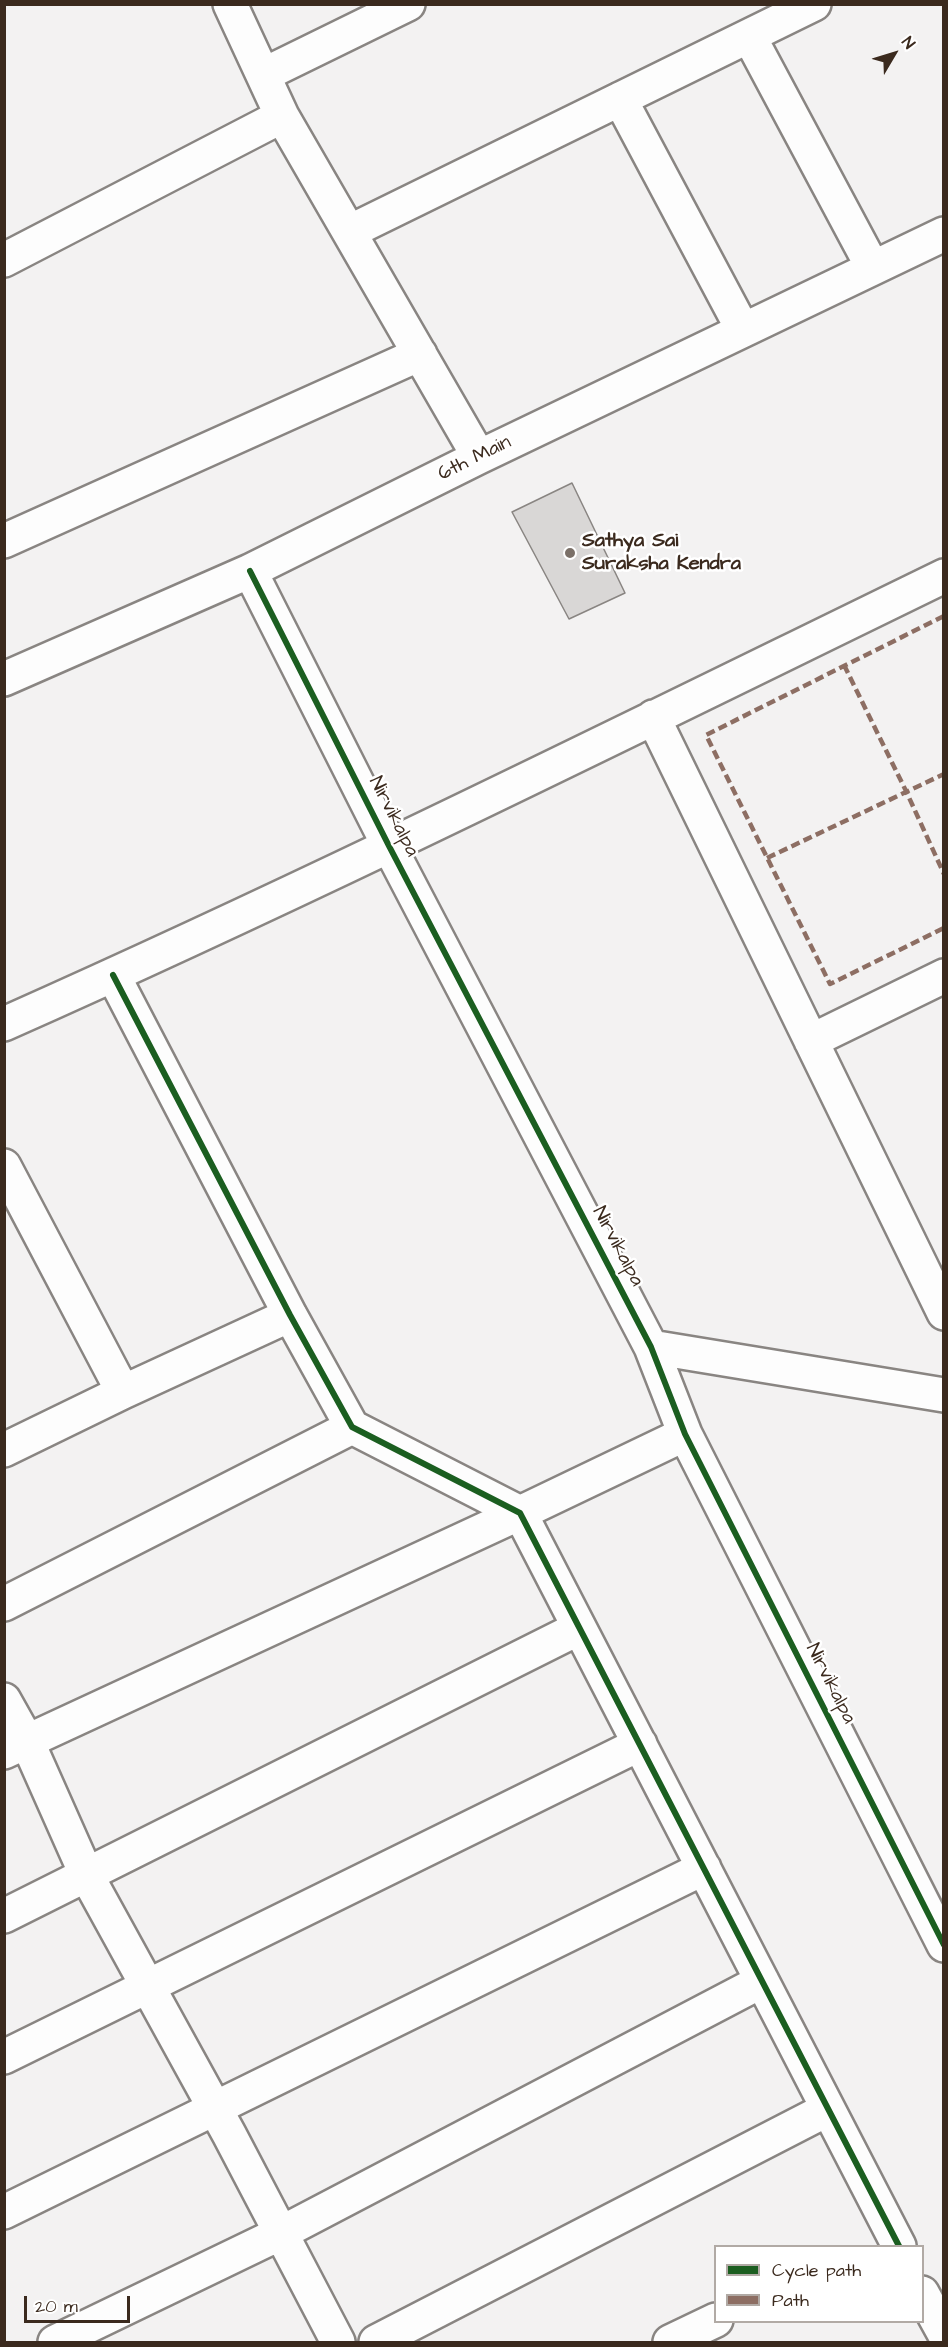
<!DOCTYPE html>
<html>
<head>
<meta charset="utf-8">
<style>
  body { margin:0 }
  #map { position:relative; width:948px; height:2347px; overflow:hidden; background:#f3f2f2; font-family:"Architects Daughter",sans-serif }
  canvas { display:block }
  .frame { position:absolute; inset:0; border:6px solid #3b2a1e; pointer-events:none }
  .legend { position:absolute; left:714px; top:2245px; width:210px; height:78px; box-sizing:border-box; background:#fff; border:2px solid #b1aaa5; margin:0; padding:8px 10px; list-style:none; font-size:18px; color:#3b2a1e }
  .legend li { display:flex; align-items:center; gap:12px; height:30px }
  .legend b { width:30px; border:2px solid #b1aaa5 }
  .north { position:absolute; left:864px; top:24px; width:60px; height:60px; -webkit-text-stroke:4px #fff; paint-order:stroke; rotate:52deg; font-size:16px; font-weight:700; line-height:24px; text-align:center; color:#3b2a1e }
  .north::after { content:''; display:block; margin:auto; width:21px; height:27px; background:#3b2a1e; clip-path:polygon(50% 0,100% 100%,50% 72%,0 100%) }
  .scale { position:absolute; left:24px; top:2296px; width:106px; height:27px; box-sizing:border-box; border:3px solid #3b2a1e; border-top:0; padding-left:8px; font-size:18px; line-height:21px; white-space:nowrap; color:#3b2a1e; -webkit-text-stroke:4px #fff; paint-order:stroke }
</style>
</head>
<body>
<div id="map">
<canvas width="948" height="2347"></canvas>
<div class="frame"></div>
<ul class="legend">
<li><b style="height:8px;background:#1b5e20"></b>Cycle path</li>
<li><b style="height:8px;background:#8d6e63"></b>Path</li>
</ul>
<div class="north">N</div>
<div class="scale">20 m</div>
</div>
<script>
const c = document.querySelector('canvas').getContext('2d');
c.lineJoin = 'round';
function paint(path, color) {
  c.fillStyle = color;
  c.fill(path, 'evenodd');
}
function stroke(path, color, width, dash) {
  c.strokeStyle = color;
  c.lineWidth = width;
  c.lineCap = dash ? 'butt' : 'round';
  c.setLineDash(dash || []);
  c.stroke(path);
}
function label(font, color, halo, rows, align = 'center') {
  c.font = font + ' "Architects Daughter",sans-serif';
  c.lineWidth = 5;
  c.setLineDash([]);
  c.textBaseline = 'middle';
  c.strokeStyle = halo;
  c.fillStyle = color;
  for (const [text, x, y, turn = 0] of rows) {
    c.save();
    c.translate(x, y);
    c.rotate((+turn || 0) * Math.PI / 180);
    c.textAlign = isNaN(turn) ? turn : align;
    if (halo) c.strokeText(text, 0, 0);
    c.fillText(text, 0, 0);
    c.restore();
  }
}
const building = new Path2D(`
  M572,483L625,593L569,619L512,512Z`);
paint(building, '#d9d7d6');
stroke(building, '#898582', 1.5);
const street = new Path2D(`
  M230,4L282,116L479,457
  M749,36L873,268
  M263,75L408,4
  M620,99L743,330
  M349,232L814,4
  M4,260L282,116
  M4,541L420,354
  M250,571L389,846L651,1347L685,1434L944,1945
  M4,679L250,571L479,457L944,234
  M653,717L944,1313
  M113,975L290,1315L352,1427L520,1513L899,2246
  M4,1024C321,883 632,728 944,576
  M811,1041L944,976
  M4,1166L123,1392
  M651,1347L944,1395
  M4,1450L123,1392L290,1315
  M4,1604L352,1427
  M4,1700L27,1741L87,1876L229,2134L338,2342
  M4,1752L520,1513L685,1434
  M4,1916L579,1628
  M4,2057L640,1744
  M4,2212L704,1868
  M922,2293L944,2333
  M55,2342L281,2233L762,1981
  M376,2342L828,2109
  M670,2342L716,2320`);
stroke(street, '#898582', 38);
stroke(street, '#fdfdfd', 33);
stroke(new Path2D(`
  M944,616L706,735L830,984L944,928
  M844,665L906,791L944,874
  M767,858L944,774`), '#8d6e63', 4.5, [9, 4.5]);
stroke(new Path2D(`
  M250,571L389,846L651,1347L685,1434L944,1945
  M113,975L290,1315L352,1427L520,1513L899,2246`), '#1b5e20', 6);
for (const [x, y, r, color] of [
  [570,553,6,"#7b7068"]
]) {
  const dot = new Path2D();
  dot.arc(x, y, r, 0, 2 * Math.PI);
  c.fillStyle = color;
  c.fill(dot);
  stroke(dot, '#fff', 2);
}
label('20px', '#3b2a1e', '#fff', [
  ["6th Main",475,459,-26],
  ["Nirvikalpa",393,817,63],
  ["Nirvikalpa",617,1247,62],
  ["Nirvikalpa",830,1684,63]
]);
label('bold 20px', '#3b2a1e', '#fff', [
  ["Sathya Sai",582,542],
  ["Suraksha Kendra",582,565]
], 'left');
</script>
</body>
</html>
